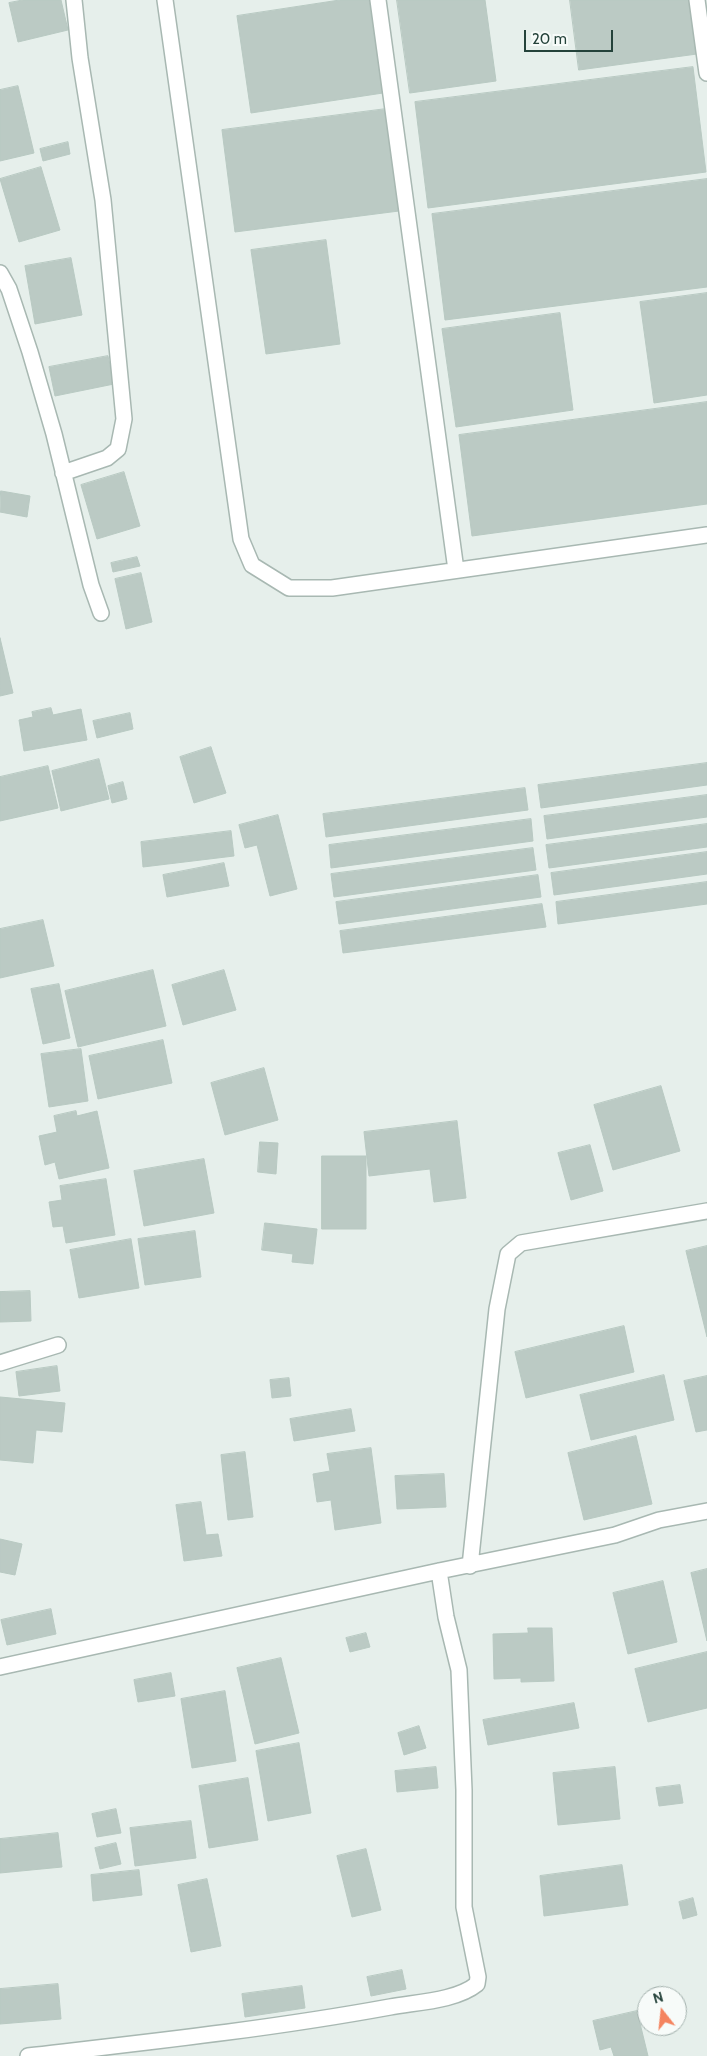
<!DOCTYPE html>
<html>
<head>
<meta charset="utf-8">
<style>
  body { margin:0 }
  #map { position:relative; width:707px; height:2056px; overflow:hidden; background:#e6efeb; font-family:Cabin,sans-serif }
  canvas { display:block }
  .north { position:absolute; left:637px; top:1986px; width:50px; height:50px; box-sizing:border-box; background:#f7fbf9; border:1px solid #a3b1ad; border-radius:50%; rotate:344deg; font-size:14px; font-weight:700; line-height:20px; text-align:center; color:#24423a }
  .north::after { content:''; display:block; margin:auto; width:18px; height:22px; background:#f4845f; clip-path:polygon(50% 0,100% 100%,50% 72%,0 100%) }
  .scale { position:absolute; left:524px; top:30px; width:89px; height:22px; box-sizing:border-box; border:2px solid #24423a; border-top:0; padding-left:6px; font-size:15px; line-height:18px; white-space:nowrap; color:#24423a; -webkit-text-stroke:4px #f7fbf9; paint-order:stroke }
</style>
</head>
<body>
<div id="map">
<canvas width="707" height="2056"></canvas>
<div class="north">N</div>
<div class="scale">20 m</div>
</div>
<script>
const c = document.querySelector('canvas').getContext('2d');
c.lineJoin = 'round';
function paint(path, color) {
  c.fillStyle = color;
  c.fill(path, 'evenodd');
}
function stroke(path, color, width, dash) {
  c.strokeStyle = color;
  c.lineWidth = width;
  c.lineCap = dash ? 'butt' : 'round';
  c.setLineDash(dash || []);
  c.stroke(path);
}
const building = new Path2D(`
  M23,0H61L68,30L18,42L9,3Z
  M340,0H369L383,93L251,113L237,16Z
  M397,0H485L496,81L410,93Z
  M570,0H689L697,54L579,70Z
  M693,67L706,172L428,208L415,102Z
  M18,86L34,153L0,161V90Z
  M386,109L399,211L235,232L222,130Z
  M68,142L70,154L43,161L40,149Z
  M41,167L60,230L19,242L0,179Z
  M707,179V287L445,320L432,214Z
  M326,240L340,344L266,354L251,250Z
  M71,258L82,315L35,324L25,266Z
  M707,293V395L654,403L640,302Z
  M560,313L573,410L456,427L442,329Z
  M108,356L114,384L55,396L49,367Z
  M707,402V504L472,536L459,435Z
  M124,472L140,526L97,539L81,485Z
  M1,491L30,496L27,517L0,512Z
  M137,557L140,566L113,572L111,563Z
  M141,573L152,622L126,629L115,579Z
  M0,638L13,693L0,696Z
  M51,708L53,715L81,709L87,740L24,751L19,720L33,717L32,712Z
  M130,713L133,729L97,738L93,721Z
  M211,747L226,793L194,803L180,757Z
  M99,759L109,799L61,811L52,771Z
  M707,763V785L541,808L538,785Z
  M48,766L58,808L0,821V777Z
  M123,782L127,799L112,803L108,786Z
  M525,788L528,810L326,837L323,814Z
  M707,795V817L547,839L544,816Z
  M278,815L297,889L270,896L257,845L245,848L239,825Z
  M531,819L533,841L331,868L329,845Z
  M707,824V847L549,868L546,845Z
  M231,831L234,856L143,867L141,842Z
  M533,848L536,870L334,897L331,874Z
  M707,852V874L554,895L551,873Z
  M224,863L229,886L167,897L163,875Z
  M538,875L541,897L339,924L336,902Z
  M707,882V904L558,924L556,902Z
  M542,904L546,927L343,953L340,931Z
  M43,920L54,966L0,978V929Z
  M153,970L166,1026L78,1047L65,991Z
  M224,970L236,1010L183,1025L172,985Z
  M59,984L70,1038L43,1044L31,989Z
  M163,1040L172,1083L98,1099L89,1056Z
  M81,1049L88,1101L49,1107L41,1054Z
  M264,1068L278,1120L225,1135L211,1083Z
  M661,1086L680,1151L613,1170L594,1105Z
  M76,1111L77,1116L97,1111L109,1168L59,1179L55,1162L45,1165L39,1136L57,1132L54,1116Z
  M457,1121L466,1198L434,1202L430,1169L369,1176L364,1132Z
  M260,1142L278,1143L276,1174L258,1172Z
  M590,1145L603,1191L571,1200L558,1153Z
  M322,1156H366V1229H322Z
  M204,1159L214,1213L144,1226L134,1171Z
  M106,1179L115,1235L66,1243L63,1226L53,1227L49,1202L62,1200L60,1186Z
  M265,1223L317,1229L313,1264L292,1262L293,1254L262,1250Z
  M195,1231L201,1277L145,1285L138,1239Z
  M131,1239L139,1288L79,1298L70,1250Z
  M707,1246V1337L686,1251Z
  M30,1291L31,1321L0,1322V1292Z
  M624,1326L634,1372L526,1398L515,1352Z
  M57,1366L60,1391L19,1396L16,1372Z
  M664,1375L674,1420L591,1440L580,1395Z
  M707,1376V1430L696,1432L684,1381Z
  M289,1378L291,1396L272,1398L270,1380Z
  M0,1397L65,1403L62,1432L36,1430L33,1463L0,1460Z
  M351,1409L355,1431L294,1441L290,1419Z
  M636,1436L652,1504L584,1520L568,1453Z
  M371,1448L381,1523L335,1530L331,1500L317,1502L313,1474L330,1471L327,1454Z
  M245,1452L253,1517L228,1520L221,1455Z
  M444,1474L446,1507L397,1509L395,1476Z
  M201,1502L206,1535L218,1534L222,1556L184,1561L176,1505Z
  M0,1539L22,1544L15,1575L0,1572Z
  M707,1569V1641L691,1573Z
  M663,1581L677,1642L628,1654L613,1593Z
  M51,1609L56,1634L7,1645L1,1620Z
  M528,1628H552L554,1681L521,1682V1678L494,1679L493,1634L528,1633Z
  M366,1633L370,1647L350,1652L346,1638Z
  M707,1652V1708L648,1722L635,1669Z
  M281,1658L299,1733L255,1744L237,1668Z
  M171,1673L175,1696L138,1702L134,1680Z
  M225,1691L236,1761L192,1768L181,1699Z
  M574,1703L579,1728L488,1745L483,1720Z
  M419,1726L426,1748L404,1755L398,1733Z
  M299,1743L311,1813L268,1821L256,1751Z
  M436,1767L438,1788L397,1792L395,1771Z
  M615,1767L620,1819L558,1825L553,1773Z
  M248,1778L258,1840L209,1848L199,1786Z
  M680,1785L683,1803L659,1806L656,1788Z
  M116,1809L121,1833L97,1837L92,1814Z
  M191,1821L196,1858L135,1866L130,1828Z
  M58,1833L62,1867L0,1873V1839Z
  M116,1843L121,1864L100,1869L95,1848Z
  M366,1849L381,1910L352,1917L337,1856Z
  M622,1865L628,1905L544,1916L540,1876Z
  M139,1870L142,1895L93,1901L91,1875Z
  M207,1879L221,1946L191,1952L178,1885Z
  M693,1898L697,1915L683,1919L679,1902Z
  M402,1970L406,1989L371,1996L367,1977Z
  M58,1984L61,2019L0,2024V1989Z
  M302,1986L305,2008L245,2017L242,1994Z
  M637,2011L648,2056H614L611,2047L600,2050L593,2021Z`);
paint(building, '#bbcac4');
stroke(building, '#b8c9c2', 1);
const minor = new Path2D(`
  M165,0L241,539L252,565L289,588H332L707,535
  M378,0L456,570
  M697,0L707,73
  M0,273L9,289L30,352L54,434L91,585L101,613
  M63,473L107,458L118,449L124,419L103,200L80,58L74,0
  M0,1363L58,1345
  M470,1566L497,1309L508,1254L521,1243L707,1211
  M0,1667L439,1571L615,1535L659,1520L707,1511
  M28,2056C149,2042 270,2029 390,2007C417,2002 456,2001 477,1984L478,1977L464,1907V1790L459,1670L446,1617L439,1571`);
stroke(minor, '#a8b8b2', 18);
stroke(minor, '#fff', 15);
</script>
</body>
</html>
